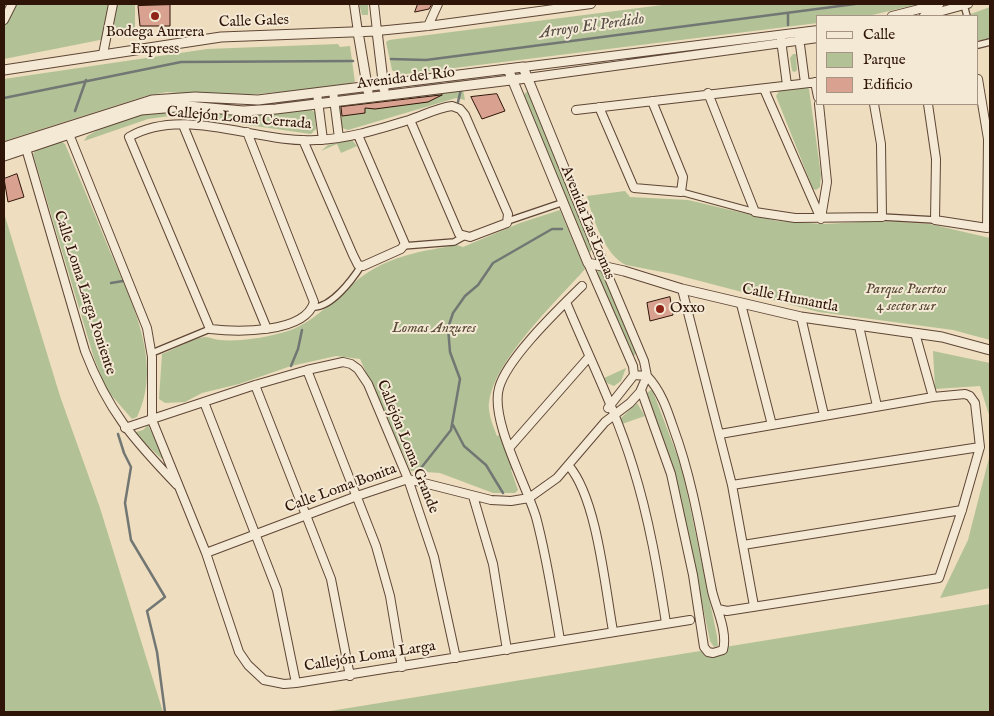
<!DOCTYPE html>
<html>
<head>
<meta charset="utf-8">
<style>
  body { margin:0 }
  #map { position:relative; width:994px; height:716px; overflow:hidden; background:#eeddbe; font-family:"IM FELL English",serif }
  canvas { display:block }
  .frame { position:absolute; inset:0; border:5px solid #2f1408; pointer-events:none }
  .legend { position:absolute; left:816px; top:15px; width:162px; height:90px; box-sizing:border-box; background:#f4e9d5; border:1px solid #a59483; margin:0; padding:6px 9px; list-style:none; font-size:15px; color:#2f1408 }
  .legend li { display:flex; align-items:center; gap:10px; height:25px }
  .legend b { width:25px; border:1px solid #a59483 }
</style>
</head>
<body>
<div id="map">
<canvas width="994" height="716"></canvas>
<div class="frame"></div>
<ul class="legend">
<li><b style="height:6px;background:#f4e9d5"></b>Calle</li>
<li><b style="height:14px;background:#b2c296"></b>Parque</li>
<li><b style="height:14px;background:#d9a290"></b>Edificio</li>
</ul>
</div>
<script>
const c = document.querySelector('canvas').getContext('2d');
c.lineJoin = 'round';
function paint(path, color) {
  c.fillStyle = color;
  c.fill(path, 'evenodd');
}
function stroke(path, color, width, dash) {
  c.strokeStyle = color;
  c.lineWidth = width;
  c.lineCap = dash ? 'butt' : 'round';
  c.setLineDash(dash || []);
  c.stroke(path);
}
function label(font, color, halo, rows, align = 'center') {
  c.font = font + ' "IM FELL English",serif';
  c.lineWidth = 4;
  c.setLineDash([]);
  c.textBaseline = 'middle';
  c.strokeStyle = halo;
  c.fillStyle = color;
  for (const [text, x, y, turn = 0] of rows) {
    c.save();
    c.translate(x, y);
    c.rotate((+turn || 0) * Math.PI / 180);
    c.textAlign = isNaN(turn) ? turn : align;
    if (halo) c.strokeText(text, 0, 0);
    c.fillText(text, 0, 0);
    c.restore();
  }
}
paint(new Path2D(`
  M4,4H135V33L4,59Z
  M359,4H368V15H362Z
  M670,4H919L868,16H818V23L398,75L392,70L386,42L389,40Z
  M990,7V40H978V16L968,15Z
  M338,44L340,47L350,46L355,82L335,87L224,97L167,92L146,96L4,141V79L207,49Z
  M793,54H796L797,70L795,72L792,71L790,58Z
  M805,87L809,89L821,175L820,187L816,190L813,189L776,96L779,91Z
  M463,90L465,100L456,98L348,130L342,128L339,108L341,105Z
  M526,92H529L592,248L590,253L584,243L524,95Z
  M171,108L269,114L307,108L315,112L316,129L311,134L177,115L148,119L84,141L87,136L117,120L147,111Z
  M352,140L357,146L341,153L337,144L321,151L328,145Z
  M62,142L65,144C79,177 93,210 106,242C128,294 165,361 137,417L132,419L106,389L94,358L33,154L37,149Z
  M625,191L630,197L688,200L777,221L824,224L880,221L930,224L990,238V340L953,330L819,312L673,274L626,265C605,256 592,217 587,196Z
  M560,210L585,269C557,301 486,367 489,410C490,419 494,428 497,436L500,435L513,469L511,470L518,490L515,493H493L440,473L411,471L360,359L336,356L291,366L239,384L202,393L185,402L165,403L159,399L162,354C175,349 191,339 205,337C210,337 215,340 220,340C239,342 270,337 288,331C318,321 340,292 364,275C393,255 423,251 457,245L463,247L520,223Z
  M4,213L60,396L100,508L163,712H4Z
  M598,270L602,271L636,353L633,357L597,275Z
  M933,351L990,363V418L980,386L935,389Z
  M626,368L621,381L614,386L607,383L604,378Z
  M652,389L682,468L717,636L718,646L714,647L710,641L674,469L647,393Z
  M637,403L645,416L622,424L620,419Z
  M148,425L163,457L162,459L136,435V432L143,430Z
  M990,454V588L940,598L968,540Z
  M990,604V712H324Z`), '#b2c296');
stroke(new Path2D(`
  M788,14V25
  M391,59L426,60L855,4
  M4,98L181,62L353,61
  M458,102L461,89
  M75,111L86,80
  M111,283L123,281
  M291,366L298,349L302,330
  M453,425L464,446L486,465L503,493
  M118,434L124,453L131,467L125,503L131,540L165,597L147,611L157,652L165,712
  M421,468L451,430L460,379L450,352L448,328L453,313L465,296L478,285L493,263L552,229H562`), '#727774', 2.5);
const building = new Path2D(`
  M418,4H432L429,9L415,12Z
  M170,5V26H140L138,6Z
  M497,94L505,111L482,119L471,97Z
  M442,95L428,102L375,109L365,108V113L342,116L341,107Z
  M17,174L24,197L8,202L4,179Z
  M670,297L673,315L650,321L647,303Z`);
paint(building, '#d9a290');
stroke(building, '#2f1408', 1);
const pedestrian = new Path2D(`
  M964,5L967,16
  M978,45L990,42
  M681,192L755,212
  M882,217L935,220
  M508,221L564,202
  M403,246L454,242L463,237
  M313,307C331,308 352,280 361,266
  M152,353L210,329`);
const minor = new Path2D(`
  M354,4L358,32
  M374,4L377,31L428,26L591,4
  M892,16L939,4
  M924,16L968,4
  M4,20L12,4
  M428,26L438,4
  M799,37L805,83
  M781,40L787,85
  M103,54L113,4
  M523,67L818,30
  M527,78L818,38
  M815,82L818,97
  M764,89L821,219
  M333,91L339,138
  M317,93L323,140
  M708,93L755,212L795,218L882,217L881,144L874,104
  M819,104L827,182L821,218
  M928,104L936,159L935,220L987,228L988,139L978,79
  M599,107L634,188L681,192L683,177L652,101
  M576,110L818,82
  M183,125L267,329
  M67,129L147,328L152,357V420L206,553L239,652L248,665L264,680L284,684L296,683L690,620
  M247,132L314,302C305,334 236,332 210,329L129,137C185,105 257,144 316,140C348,139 379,129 409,120C424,115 437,108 452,106L460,109L465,115L508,214L507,223L470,237L459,234L410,120
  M303,140L353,255L358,265L363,266L401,249L405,244L358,135
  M25,145L85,351C108,411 133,439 177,485
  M588,263L633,366L634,375
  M682,289L732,485L754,606
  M566,302C589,357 616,411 633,467C649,518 658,571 666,623
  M741,304L772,425
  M801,317L824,415
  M859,326L877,406
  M915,333L933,397
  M307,370L376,546L390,596L402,667
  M634,375L647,376C661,391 667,409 673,427C693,481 701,535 712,591C716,608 728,632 723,650L713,653L708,652L704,647L693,575L671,474L641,390
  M255,385L331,579L350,676
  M204,402L277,590L296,683
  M608,408L634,375
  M125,428L255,385L307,370L343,362L351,364L358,369L368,384L408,479L434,557L456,658
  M510,447L589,357
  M569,466C597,499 605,587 613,631
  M732,485L980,447
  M473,496L493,564L507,650
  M743,545L962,510
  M206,553L357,496L408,479L491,500L511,501L529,498L557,478L605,422L630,403L640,392L647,376L644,361L604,266
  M718,609L727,611L939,578L962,510L980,447L975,403L970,396L965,394L933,397L720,434
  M560,640C553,599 547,558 536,517C526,484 490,420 499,388C507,358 560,308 582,286`);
const tertiary = new Path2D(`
  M358,32L368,91
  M508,69L588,263L624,271L682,289L801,317L942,337L990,350
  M4,70L221,37L377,31L384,89
  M4,147L152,100L195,97L258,100L523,67L604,266
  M4,156L141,110L188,106L243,111L276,109L527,78`);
stroke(pedestrian, '#5f4636', 8);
stroke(minor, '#5f4636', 10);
stroke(tertiary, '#5f4636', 11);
stroke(pedestrian, '#f4e9d5', 5.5);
stroke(minor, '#f4e9d5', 8);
stroke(tertiary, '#f4e9d5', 9);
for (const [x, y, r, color] of [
  [155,16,5,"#8f2418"],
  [660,309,5,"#8f2418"]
]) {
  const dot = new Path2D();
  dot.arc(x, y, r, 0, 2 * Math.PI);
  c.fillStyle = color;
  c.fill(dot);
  stroke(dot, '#f4e9d5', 2);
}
label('15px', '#2f1408', '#f4e9d5', [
  ["Calle Gales",254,22,-2],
  ["Avenida del Río",406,79,-7],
  ["Callejón Loma Cerrada",239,119,5],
  ["Avenida Las Lomas",587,223,68],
  ["Calle Loma Larga Poniente",84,293,72],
  ["Calle Humantla",790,299,11],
  ["Callejón Loma Grande",407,447,68],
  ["Calle Loma Bonita",341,489,-20],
  ["Callejón Loma Larga",370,657,-9]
]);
label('15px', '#2f1408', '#f4e9d5', [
  ["Bodega Aurrera",155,33],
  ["Express",155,50],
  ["Oxxo",670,309,"left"]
]);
label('italic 15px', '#564833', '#f4e9d5', [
  ["Parque Puertos",906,290],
  ["4 sector sur",906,307],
  ["Lomas Anzures",434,329]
]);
label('italic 16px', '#564e47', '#f4e9d5', [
  ["Arroyo El Perdido",592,27,-8]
]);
</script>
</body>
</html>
